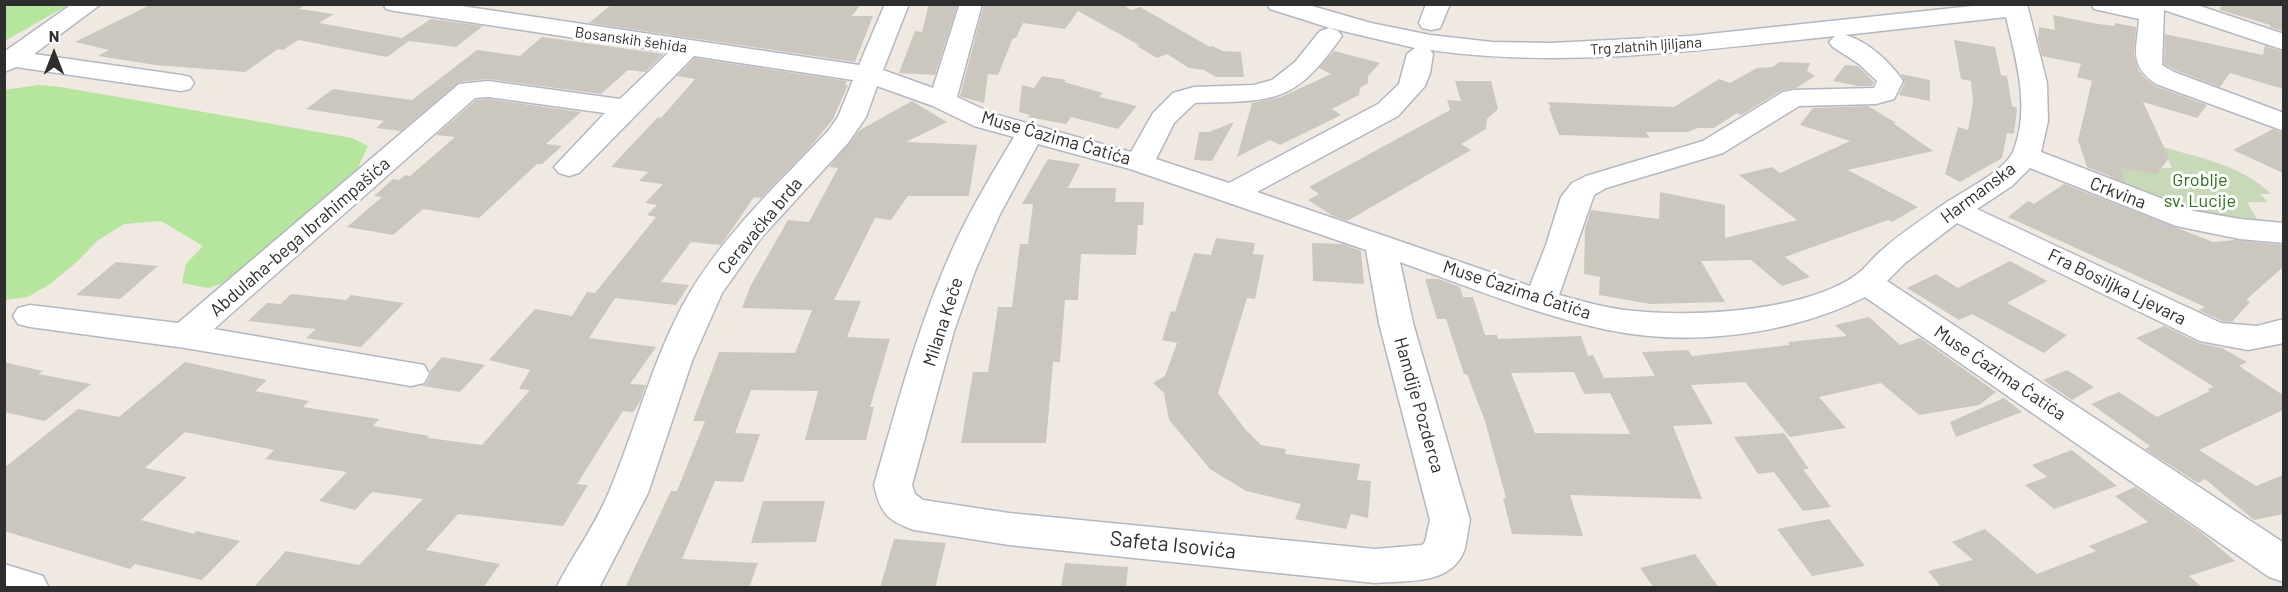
<!DOCTYPE html>
<html>
<head>
<meta charset="utf-8">
<style>
  body { margin:0 }
  #map { position:relative; width:2288px; height:592px; overflow:hidden; background:#efe9e1; font-family:Barlow,sans-serif }
  canvas { display:block }
  .frame { position:absolute; inset:0; border:6px solid #2e2e2e; pointer-events:none }
  .north { position:absolute; left:24px; top:24px; width:60px; height:60px; -webkit-text-stroke:4px #fff; paint-order:stroke; rotate:0deg; font-size:16px; font-weight:700; line-height:24px; text-align:center; color:#2e2e2e }
  .north::after { content:''; display:block; margin:auto; width:21px; height:27px; background:#2e2e2e; clip-path:polygon(50% 0,100% 100%,50% 72%,0 100%) }
</style>
</head>
<body>
<div id="map">
<canvas width="2288" height="592"></canvas>
<div class="frame"></div>
<div class="north">N</div>
</div>
<script>
const c = document.querySelector('canvas').getContext('2d');
c.lineJoin = 'round';
function paint(path, color) {
  c.fillStyle = color;
  c.fill(path, 'evenodd');
}
function stroke(path, color, width, dash) {
  c.strokeStyle = color;
  c.lineWidth = width;
  c.lineCap = dash ? 'butt' : 'round';
  c.setLineDash(dash || []);
  c.stroke(path);
}
function label(font, color, halo, rows, align = 'center') {
  c.font = font + ' Barlow,sans-serif';
  c.lineWidth = 6;
  c.setLineDash([]);
  c.textBaseline = 'middle';
  c.strokeStyle = halo;
  c.fillStyle = color;
  for (const [text, x, y, turn = 0] of rows) {
    c.save();
    c.translate(x, y);
    c.rotate((+turn || 0) * Math.PI / 180);
    c.textAlign = isNaN(turn) ? turn : align;
    if (halo) c.strokeText(text, 0, 0);
    c.fillText(text, 0, 0);
    c.restore();
  }
}
paint(new Path2D(`
  M5,4H68V5L5,41Z
  M38,85L61,87L352,138L368,146L356,172L233,280L208,288L182,283L186,264L203,246L161,221L124,224L97,241L78,261L50,284L28,297L5,300L4,90Z`), '#b6e59e');
paint(new Path2D(`
  M2162,147C2199,157 2243,166 2271,194H2260L2268,202H2247L2264,231L2105,186L2121,161L2142,168H2172Z`), '#c8d9b8');
paint(new Path2D(`
  M152,4H307L299,9L334,14L319,23L402,38L431,19L483,26L456,47L409,41L387,57L298,40L283,50L278,49L245,72L156,65L98,56L109,50L75,42Z
  M612,4H861L852,16H873L855,62L589,23Z
  M929,4H958L935,75L899,73L915,31L922,32Z
  M984,4H1122L1131,10L1140,7L1210,47L1212,46L1223,51L1241,52L1244,77H1216L1204,70L1189,68L1167,54L1157,58L1137,46L1139,45L1078,11L1065,29L1023,23L1016,38H1013L998,75L988,74L984,103L962,97L960,96Z
  M2221,4H2283V31L2270,27V25L2220,10Z
  M2053,15L2098,24L2115,26V23L2136,27L2134,56L2139,71L2145,78L2155,86L2207,105L2197,118L2143,102L2169,158L2157,174L2120,168L2125,182L2087,167L2078,140L2092,81L2077,77L2081,64L2042,56L2038,39L2039,27L2055,30Z
  M2165,34L2263,55L2265,46L2283,52V89L2230,73L2220,87L2175,70L2164,64Z
  M542,37L664,54L645,72L628,70L601,94L488,79L459,82L401,131L376,128L384,121L306,109L333,89L412,100L477,50L520,56Z
  M1954,40L1995,47L2001,75L2007,76L2012,106L2017,108L2014,134L2007,133L2002,158L1960,182L1945,174L1958,127L1968,130L1973,102L1971,81L1961,79Z
  M1334,51L1380,63L1368,76V83L1360,88L1359,95L1332,109L1341,115L1280,145L1270,140L1237,157L1252,103L1281,97L1331,74L1319,68Z
  M695,58L847,81L845,85H848L833,119L812,145L761,198L754,197L721,245L691,242L661,282L689,285L676,305L615,298L589,338L656,347L630,384L646,385L640,402L633,412L623,411L577,484L588,485L563,526L458,514L426,550L500,564L483,588H253L286,551L359,565L423,499L372,492L355,510L319,501L347,472L265,459L274,450L185,432L145,468L187,477L141,520L194,534L196,531L240,541L202,580L135,564L130,569L4,531V468L78,409L119,417L185,362L267,380L255,391L309,401L303,407L379,419L373,426L429,436L428,438L482,445L530,390L519,389L530,370L489,360L535,309L572,316L587,292L595,293L656,217L647,215L657,205L645,203L663,184L639,181L648,172L611,167L658,117L661,118L695,79L677,76Z
  M1779,62L1810,63L1807,71L1815,76L1796,88L1782,90L1741,115L1737,113L1714,128H1698L1688,132H1646L1650,138L1559,135L1549,108H1551L1548,102L1674,107L1719,79L1730,83L1757,68L1773,67Z
  M1845,65L1858,66L1874,82L1872,86H1858L1833,81Z
  M1901,74L1930,80V101L1899,95L1905,82Z
  M1042,76L1066,80L1064,82L1103,93L1099,97L1137,106L1118,129L1071,117L1066,124L1028,117L1030,115L1019,112L1022,85L1034,88Z
  M1455,81H1491L1498,109L1487,119L1486,129L1461,144L1471,150L1347,221L1333,216L1308,200L1319,194L1309,187L1450,110L1447,100L1461,101Z
  M488,99L581,112L546,144L562,146L542,164H537L479,218L423,209L393,235L347,227L382,197L374,196L393,179L399,180L405,175L410,176L455,137L436,135L476,100Z
  M912,101L947,122L906,142L977,145L969,196H908L891,220L875,218L834,300L861,301L847,337L890,339L870,407H874L866,440H805L818,391L751,390L735,433L760,434L743,482L715,481L682,559L758,563L749,588H625L671,491H677L705,421H693L719,352L795,353L812,310L742,308L751,285L788,220L809,222L838,168L829,167L860,130Z
  M1868,106L1896,123H1893L1933,151L1848,170L1918,207L1892,222L1888,220L1785,257L1810,277L1782,286L1751,260L1701,261L1725,302L1650,304L1599,295L1600,277L1584,274L1585,229L1591,210L1659,219L1660,192L1725,205V238L1797,220L1739,175L1772,167L1780,173L1850,141L1800,125L1813,108Z
  M1234,122L1212,161L1194,160L1199,132H1209Z
  M2273,129L2283,133V173L2233,150Z
  M1048,159L1080,164L1068,188H1116L1115,202H1144L1143,225H1138L1136,255L1081,254L1078,300H1065L1060,362H1053L1046,443H961L973,372H988L998,307H1012L1020,244H1028L1033,204H1022Z
  M2064,184L2213,242L2235,240L2283,245V267L2246,300L2250,302L2232,322L2222,321L2198,310L2205,307L2008,217L2028,201L2034,204Z
  M1216,238L1255,243L1253,254L1264,255L1255,299L1247,298L1218,393L1245,429L1261,445L1286,449L1285,454L1360,464L1357,480L1371,481L1368,518L1351,514L1346,529L1295,519L1301,504L1246,491L1210,469L1169,420L1164,393L1153,383L1165,376L1177,343L1162,340L1171,311L1175,312L1194,253L1211,255Z
  M1312,243L1343,244L1361,251L1364,284L1313,281Z
  M2010,261L2047,281L2007,303L2067,335L2044,353L1972,314L1959,320L1907,288L1936,274L1958,288Z
  M116,262L158,266L120,299L76,295Z
  M1425,279H1439L1460,287L1463,297H1473L1485,335H1497L1498,339L1581,336L1588,356L1593,355L1604,378L1655,376L1642,352L1688,350L1692,356L1790,345L1788,342L1847,336L1835,325L1869,317L1900,345L1920,338L1996,392L1979,405L1919,415L1881,383L1819,397L1846,428L1790,437L1745,382L1691,385L1713,424L1673,426L1702,499L1570,495L1583,536L1512,534L1503,498H1506L1485,421L1467,374H1464L1446,319H1437ZM1574,372L1584,394L1610,393L1630,434L1535,433L1511,373Z
  M291,294L346,300L351,295L404,303L361,347L306,338L316,329L248,321L267,303L281,304Z
  M2164,326L2199,343L2222,348L2247,362L2239,366L2283,395V410L2199,450L2256,486L2283,475V514L2254,520L2205,479L2198,483L2145,449L2150,446L2091,404L2119,392L2157,417L2210,391L2207,389L2214,387L2136,338Z
  M442,357L485,365L460,392L422,386L426,384L431,375L430,371Z
  M4,362L43,371L38,374L91,384L45,421L4,412Z
  M2067,370L2094,387L2072,400L2043,380Z
  M2004,398L2022,412L1956,437L1950,422Z
  M1784,433L1809,469H1803L1831,507L1803,511L1774,472L1758,474L1734,437Z
  M2072,450L2117,486L2054,509L2025,485L2047,477L2032,465Z
  M2135,487L2203,534L2235,561L2189,576L2203,588H1942L1928,571L1973,560L1952,542L1985,529L2037,574L2096,551L2089,546L2148,522L2115,496Z
  M763,501H825L816,542L751,543Z
  M1829,519L1865,566L1812,576L1777,529Z
  M894,539L946,543L935,588H880Z
  M1695,554L1719,588H1654L1640,568Z
  M1065,563L1128,567L1126,588H1061Z`), '#cbc7bf');
const minor = new Path2D(`
  M72,4H101L34,54L181,75L190,77L194,83L190,89L181,91L16,67L4,72V52Z
  M383,4H448L859,65L885,4H909L883,70L933,88L959,6L982,4L957,97L994,114L1131,152L1153,113L1173,93L1194,87L1254,85L1272,80L1295,62L1320,31L1329,28L1338,31L1342,36C1293,106 1274,100 1195,103L1174,123L1156,159L1229,183L1378,104L1399,84L1407,54L1415,48L1330,28L1270,9L1267,4H1305L1371,23L1430,35L1492,42L1551,43L1690,36L1991,4H2027L2047,83L2048,121L2041,152L2194,211L2240,219L2284,223V243L2240,239L2176,226L2030,168L2012,186L1977,209L2221,323L2257,326L2284,319V343L2248,350L2200,341L1957,223L1905,263L1887,281L2284,543V582L2269,577L1865,297C1790,335 1691,347 1608,330C1537,315 1469,287 1400,262L1413,323L1470,520C1468,529 1467,539 1465,548C1453,586 1407,580 1375,583L1009,545L914,530C887,521 880,512 874,485C895,413 914,340 943,271C962,224 988,180 1014,137L974,126L933,106L877,86L866,117L848,143L761,238L722,293L692,361L648,493L599,588H556C573,555 595,526 609,492C637,426 653,356 689,294C726,232 779,183 828,131L838,117L853,80L694,56L579,173L569,176L559,173L554,167L605,113L488,97L475,98L214,329L424,365L429,374L424,383L411,386L185,348L30,327L18,324L13,316L18,308L30,305L178,323L459,84L488,81L620,99L669,52L395,11L386,9ZM2006,17C2016,60 2031,108 2013,152C2004,172 1959,193 1941,206C1921,220 1900,234 1882,250C1873,257 1866,268 1856,275C1803,314 1671,320 1607,307C1591,304 1575,299 1559,295L1594,195L1606,188L1723,153L1799,106L1876,104L1894,99L1903,81C1890,62 1868,41 1845,35ZM1835,36L1829,42L1833,47L1859,64L1877,81L1874,88L1793,90L1783,92L1703,141L1586,176L1572,183L1561,197L1546,245L1530,286L1257,192L1398,116L1425,86L1430,73L1433,54L1430,50C1565,69 1701,50 1835,36ZM1038,144L1130,169L1366,250L1379,323L1430,520L1425,542L1422,545L1375,549L1009,513L923,500L915,494L912,485L954,331L975,271L1000,214Z
  M1426,4H1450L1440,28L1431,30L1422,28L1419,23Z
  M2091,4H2194L2284,34V50L2164,10L2162,65L2174,72L2284,113V131L2156,84C2128,65 2137,49 2139,19L2094,9Z
  M4,564L43,576L49,588H4Z`);
stroke(minor, '#b4b7c1', 3);
paint(minor, '#fff');
label('15px', '#2e2e2e', '#fff', [
  ["Bosanskih šehida",631,40,8],
  ["Trg zlatnih ljiljana",1646,46,-4]
]);
label('18px', '#2e2e2e', '#fff', [
  ["Muse Ćazima Ćatića",1056,138,16],
  ["Harmanska",1978,193,-37],
  ["Crkvina",2118,193,21],
  ["Ceravačka brda",760,226,-50],
  ["Abdulaha-bega Ibrahimpašića",300,237,-41],
  ["Fra Bosiljka Ljevara",2117,287,26],
  ["Muse Ćazima Ćatića",1517,290,18],
  ["Milana Keče",943,322,-72],
  ["Muse Ćazima Ćatića",2000,373,34],
  ["Hamdije Pozderca",1419,405,74]
]);
label('18px', '#2c6e1b', '#fff', [
  ["Groblje",2200,180],
  ["sv. Lucije",2200,201]
]);
label('21px', '#2e2e2e', '#fff', [
  ["Safeta Isovića",1173,545,6]
]);
</script>
</body>
</html>
